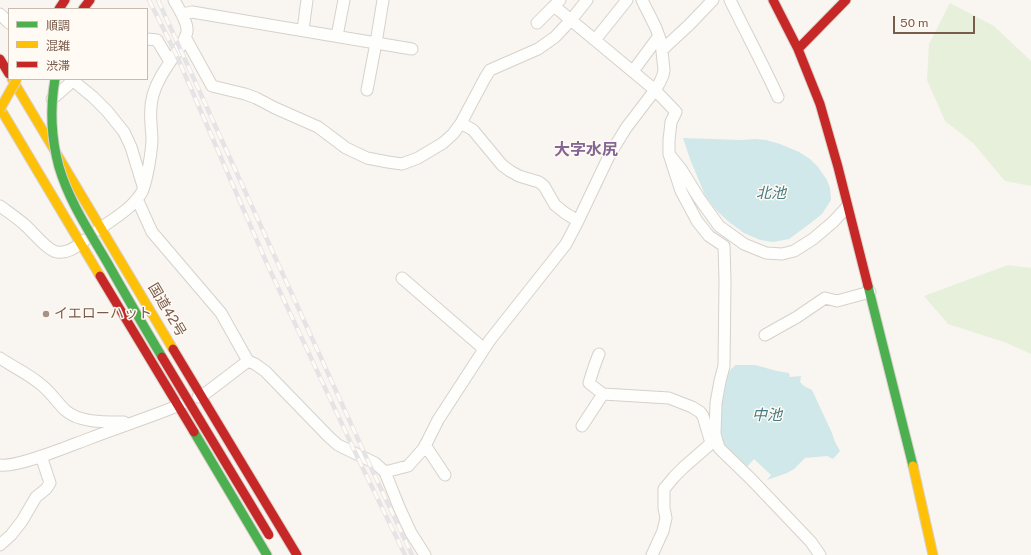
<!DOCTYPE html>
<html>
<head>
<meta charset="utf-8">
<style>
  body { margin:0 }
  #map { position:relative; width:1031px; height:555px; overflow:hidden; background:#f9f5f0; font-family:"Public Sans","Noto Sans JP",sans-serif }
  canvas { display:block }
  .legend { position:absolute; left:8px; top:8px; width:140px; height:72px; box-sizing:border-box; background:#fffaf3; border:1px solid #cabbb1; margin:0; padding:5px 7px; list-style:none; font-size:12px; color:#7a5c4d }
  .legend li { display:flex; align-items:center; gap:8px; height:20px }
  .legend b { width:20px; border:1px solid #cabbb1 }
  .scale { position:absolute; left:893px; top:16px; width:82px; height:18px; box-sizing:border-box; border:2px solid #7a5c4d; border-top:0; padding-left:5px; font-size:12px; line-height:14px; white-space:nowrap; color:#7a5c4d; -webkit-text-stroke:3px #fffaf3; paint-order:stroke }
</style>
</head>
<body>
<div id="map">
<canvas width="1031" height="555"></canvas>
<ul class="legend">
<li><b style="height:5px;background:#4caf50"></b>順調</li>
<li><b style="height:5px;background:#ffc107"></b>混雑</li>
<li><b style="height:5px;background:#c62828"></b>渋滞</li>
</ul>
<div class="scale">50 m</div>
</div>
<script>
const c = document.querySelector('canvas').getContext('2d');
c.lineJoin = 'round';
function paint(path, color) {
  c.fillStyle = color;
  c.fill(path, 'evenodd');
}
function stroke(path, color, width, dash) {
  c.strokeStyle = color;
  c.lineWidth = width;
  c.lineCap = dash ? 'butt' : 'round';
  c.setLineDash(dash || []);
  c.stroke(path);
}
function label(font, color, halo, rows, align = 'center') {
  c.font = font + ' "Public Sans","Noto Sans JP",sans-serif';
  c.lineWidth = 3;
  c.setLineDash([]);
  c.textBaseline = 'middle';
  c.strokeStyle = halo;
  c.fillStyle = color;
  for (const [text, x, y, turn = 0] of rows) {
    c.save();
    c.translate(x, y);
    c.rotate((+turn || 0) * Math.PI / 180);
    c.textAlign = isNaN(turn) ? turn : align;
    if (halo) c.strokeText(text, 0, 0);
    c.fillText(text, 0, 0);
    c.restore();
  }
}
paint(new Path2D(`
  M950,3L994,26L1031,61V186L1005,181L973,143L945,121L927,80L929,44Z
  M1008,265L1031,268V354L1007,343L948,324L924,296Z`), '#e7f0db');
paint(new Path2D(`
  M683,138L741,140L755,139L766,140L780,144L799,152L810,159L818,167L827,180L830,188L831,200L822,214L812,222L789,239L773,242L760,240L744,233L729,222L716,210L705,195L690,159Z
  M735,365H755L777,371L789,373L790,377L801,376L800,382L804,386L812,390L832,433L835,442L840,451L833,459L827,456L805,458L794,469L787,473L767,480L771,475L754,459L746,468C738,460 728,453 723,442C716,428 721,382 731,369C731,369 735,366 735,365Z`), '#d0e8ea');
const street = new Path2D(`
  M730,0C746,33 763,64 778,97
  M554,6L655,90L676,112L671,122L669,140V154L681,169L699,198L719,226L744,244L766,253L782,254L794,251L813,239L833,222L847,207
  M0,14L9,23
  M182,14L192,12L376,43L383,0
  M537,23L560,0
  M303,30L307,0
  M337,36L344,0
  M185,37L212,86L245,94L256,98L275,108L318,127L346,148L367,158L388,162L402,164L418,158L443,143L453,134L461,123L485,78L490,70L538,49L555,37L571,20L587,0
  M147,39L157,40L170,62
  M595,40L627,0
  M662,50L689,25L713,0
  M633,71L659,36
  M71,79L93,97L107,111L124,132L131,147L143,186
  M367,90L376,43L412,49
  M52,99L68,85L73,79
  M461,123L473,130L502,165L510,171L519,176L539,182L544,186L555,205L565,213L578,221
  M669,154L681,191L697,221L709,236L724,246L725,281L724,366L720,381L716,403L715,434L719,448L751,479L811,542L820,555
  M137,199L152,232L221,313L248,361L202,396L198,397
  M0,206C8,212 17,218 25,225C32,231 48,251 57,252C68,254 77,246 85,240
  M98,230C113,219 133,208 142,192C147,181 152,150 152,138C151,123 149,109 153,95C158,77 170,63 180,47C183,42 187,36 187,31C188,22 178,8 174,0
  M402,278L484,349
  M765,335L797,317L825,298L837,301L870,292
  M599,354C595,363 592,373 589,383L603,394L669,398L692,407L700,412L703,416L711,443
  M0,358C13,367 27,373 39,383C49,390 56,401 65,410C79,423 106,422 124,422
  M248,361L255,364L265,371L329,437L338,445L375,463L385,472L399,507L411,533L425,555
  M582,426L603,394
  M425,445L445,475
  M0,465C17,468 69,446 88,439C119,427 151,417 182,404
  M385,472L408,466L424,448L438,420L490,340L566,244L578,221L609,156L626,128L655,90L660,82L663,75L664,70L661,42L656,28L642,0
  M0,545L11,535L22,521L36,497L46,489L50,483L41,456
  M652,555L663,531L666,518L664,508V489L674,477L684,467L716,439`);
const fast = new Path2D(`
  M868,286L913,466
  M194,432L267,555`);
const slow = new Path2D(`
  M12,79L173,349
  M0,108L100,276
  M913,466L933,555`);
const jam = new Path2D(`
  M773,0L798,49L820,104L838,167L868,286
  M59,9L65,0
  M83,9L90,0
  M798,49L846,0
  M0,59L9,74
  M100,276L194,432
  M173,349L297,555`);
stroke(street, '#d7d1cb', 13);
stroke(fast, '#d9d2cb', 11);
stroke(slow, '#d9d2cb', 11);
stroke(jam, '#d9d2cb', 11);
stroke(street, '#fefefd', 11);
stroke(fast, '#4caf50', 9);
stroke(slow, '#ffc107', 9);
stroke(jam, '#c62828', 9);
const rail = new Path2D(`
  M149,0L176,54L268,266L356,454L405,555
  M158,0L367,459L412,555`);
stroke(rail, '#e6e3e7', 4.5);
stroke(rail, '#fffaf3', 3, [9]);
const fastBridge = new Path2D(`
  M55,79C50,108 51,138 59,167C69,201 89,231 107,262C125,294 143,325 162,357`);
const slowBridge = new Path2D(`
  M0,109L17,79`);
const jamBridge = new Path2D(`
  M162,357L269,535`);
stroke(fastBridge, '#dad1cc', 11, []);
stroke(slowBridge, '#dad1cc', 11, []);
stroke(jamBridge, '#dad1cc', 11, []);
stroke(fastBridge, '#4caf50', 9);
stroke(slowBridge, '#ffc107', 9);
stroke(jamBridge, '#c62828', 9);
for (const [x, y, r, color] of [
  [46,314,4,"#a69286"]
]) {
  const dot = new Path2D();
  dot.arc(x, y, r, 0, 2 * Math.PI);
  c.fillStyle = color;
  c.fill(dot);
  stroke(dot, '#fffaf3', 1.5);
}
label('14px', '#7a5c4d', '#fffaf3', [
  ["国道42号",167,310,59]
]);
label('14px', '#7a5c4d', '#fffaf3', [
  ["イエローハット",54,314]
], 'left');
label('italic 15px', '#437c86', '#fffaf3', [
  ["北池",771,193],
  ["中池",767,415]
]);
label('bold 16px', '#846695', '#fffaf3', [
  ["大字水尻",586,150]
]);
</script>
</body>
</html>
